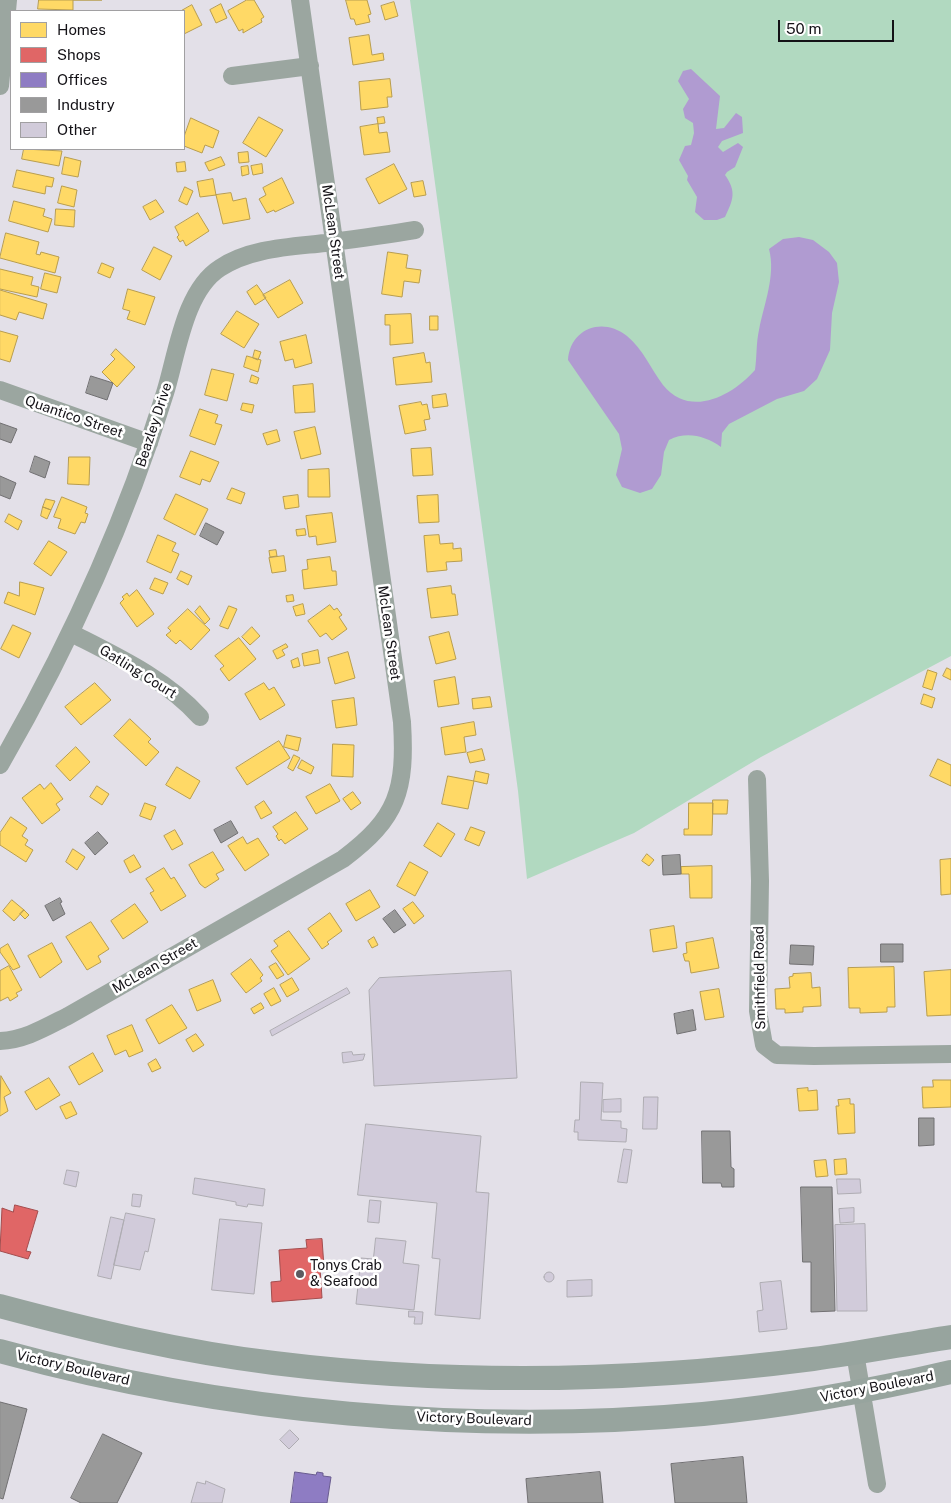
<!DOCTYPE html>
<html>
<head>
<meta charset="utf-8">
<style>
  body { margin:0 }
  #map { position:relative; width:951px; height:1503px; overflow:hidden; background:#e3e0e8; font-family:"Public Sans",sans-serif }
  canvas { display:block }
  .legend { position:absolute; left:10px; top:10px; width:175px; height:140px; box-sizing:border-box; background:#fff; border:1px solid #a1a0a2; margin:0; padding:6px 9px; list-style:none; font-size:15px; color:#141217 }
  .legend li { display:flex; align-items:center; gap:10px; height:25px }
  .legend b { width:25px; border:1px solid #a1a0a2 }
  .scale { position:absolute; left:778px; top:20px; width:116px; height:22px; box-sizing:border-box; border:2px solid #141217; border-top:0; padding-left:6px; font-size:15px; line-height:18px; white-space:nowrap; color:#141217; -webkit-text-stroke:4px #fff; paint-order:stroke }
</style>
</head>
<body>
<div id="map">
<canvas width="951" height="1503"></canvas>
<ul class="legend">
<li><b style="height:14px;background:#ffd966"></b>Homes</li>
<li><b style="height:14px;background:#e06666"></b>Shops</li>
<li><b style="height:14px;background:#8e7cc3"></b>Offices</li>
<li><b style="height:14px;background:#999"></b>Industry</li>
<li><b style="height:14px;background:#d1cbda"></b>Other</li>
</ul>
<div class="scale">50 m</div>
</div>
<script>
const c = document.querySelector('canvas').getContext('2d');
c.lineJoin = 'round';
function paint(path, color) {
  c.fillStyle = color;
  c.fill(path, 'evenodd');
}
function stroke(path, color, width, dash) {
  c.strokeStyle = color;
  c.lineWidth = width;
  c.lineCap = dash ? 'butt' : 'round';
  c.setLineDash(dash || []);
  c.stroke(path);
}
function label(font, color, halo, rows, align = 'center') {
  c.font = font + ' "Public Sans",sans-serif';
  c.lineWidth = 5;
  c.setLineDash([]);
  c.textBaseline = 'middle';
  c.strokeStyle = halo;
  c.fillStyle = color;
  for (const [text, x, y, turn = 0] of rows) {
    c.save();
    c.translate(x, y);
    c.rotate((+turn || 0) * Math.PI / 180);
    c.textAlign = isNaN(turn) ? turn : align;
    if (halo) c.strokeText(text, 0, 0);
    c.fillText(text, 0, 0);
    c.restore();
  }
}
paint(new Path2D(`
  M410,0H951V656L761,757L634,833L527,879L518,791Z`), '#b1d9c0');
paint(new Path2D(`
  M691,69L720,96L716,129L724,128L736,113L742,117L743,133L722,141L718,147L723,152L738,143L743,147L735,167L727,172L725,175C737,192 733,200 725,217L717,220H704L695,212L697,197L687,180L688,176L679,160L685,146L691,145L694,133L693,123L685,118L683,109L689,99L678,81L683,71Z
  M799,237L813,240L829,252L837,263L839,282L832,313L830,350L817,379L804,391L777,399L729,424L722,433L721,447C705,436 687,431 669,440L664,452L661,475L652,489L640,493L622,487L616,475L622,449L619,434L568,360C570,329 602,316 627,336C643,349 651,369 663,385C691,419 733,395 755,370C757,357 756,343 759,330C764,304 776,275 769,249L783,239Z`), '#b09bd1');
const homes = new Path2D(`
  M39,0H102H73V10L38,9Z
  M247,0H254L264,17L261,19L262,22L243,33V29L239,31L228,11Z
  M346,0H367L371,14L368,15L370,22L356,25L354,19H351Z
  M394,2L398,16L385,20L381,6Z
  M221,4L227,18L216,23L210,10Z
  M192,5L202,25L184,34V11H181Z
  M369,35L372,55L383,53L384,60L353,65L349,38Z
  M390,79L392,97H387L388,107L361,110L359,82Z
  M259,117L283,130L266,157L243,143Z
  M384,117L385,123L378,124L377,118Z
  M191,118L219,131L213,148L205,145L202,153L184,146V137Z
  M378,124L379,133L387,132L390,152L364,155L360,127Z
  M24,149L62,151L59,166L22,159Z
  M248,152L249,162L239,163L238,153Z
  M65,157L81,161L78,177L62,174Z
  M221,157L225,165L209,171L205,163Z
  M185,162L186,171L177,172L176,163Z
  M262,164L263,173L253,175L251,166Z
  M394,164L407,189L379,204L366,179Z
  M248,166L249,174L242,176L241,167Z
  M17,170L54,178L52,187L46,186L45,194L13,187Z
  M282,178L294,203L275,212L274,210L267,213L259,199L266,195L263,188Z
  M213,179L216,195L200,197L197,182Z
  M423,181L426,195L414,197L411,183Z
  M62,186L77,190L74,207L58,203Z
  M185,187L193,191L187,205L179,201Z
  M231,193L233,201L246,198L250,219L223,224L216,195Z
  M156,200L164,212L150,220L143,207Z
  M14,201L45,209L43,216L52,219L48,232L9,221Z
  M56,209L75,210L74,227L55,225Z
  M198,213L209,231L186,246L183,240L180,242L177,237L179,235L175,227Z
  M6,233L39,242L36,254L40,255L41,252L59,257L55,273L0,258Z
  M154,247L172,256L160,280L142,270Z
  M388,252L408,255L406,268L421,270L419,283L404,281L402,297L382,294Z
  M102,263L114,268L110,278L98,273Z
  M0,269L33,277L31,285L39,287L37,297L0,289Z
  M45,273L61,277L57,293L41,289Z
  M290,280L303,303L278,318L263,295Z
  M257,285L266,298L255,305L247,292Z
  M128,289L155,297L145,325L127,319L130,311L123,309Z
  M0,290L47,304L43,319L19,312L16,320L0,315Z
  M237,311L259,324L244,348L221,334Z
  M411,314L413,343L390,345V325H385V315Z
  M430,316H438V330H430Z
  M0,331L18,336L10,362L0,359Z
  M306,335L312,363L295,368L293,359L285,361L280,342Z
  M116,349L135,367L117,387L102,372L115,359L111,355Z
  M255,350L261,352L258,360L253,358Z
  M424,353L426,363L430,362L432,382L396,385L393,358Z
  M247,356L261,360L258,372L244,367Z
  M212,369L234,374L227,401L205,395Z
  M252,375L259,378L257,384L250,382Z
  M313,384L315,412L295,413L293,386Z
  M446,394L448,406L433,408L432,396Z
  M421,402L422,405L427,404L430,419L424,420L426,430L405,434L399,406Z
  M243,403L254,405L252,413L241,410Z
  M200,409L218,415L215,423L222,425L215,445L190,436Z
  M315,427L321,454L301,459L294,432Z
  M277,430L280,441L267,445L263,434Z
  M431,448L433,475L413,476L411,449Z
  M191,451L219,462L210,482L202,479L200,485L180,477Z
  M69,457H90L89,485L68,484Z
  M329,469L330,497H308V470Z
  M232,488L245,493L241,504L227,499Z
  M176,494L208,509L195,535L164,519Z
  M298,495L299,507L285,509L283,497Z
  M438,495L439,522L419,523L417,496Z
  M62,497L87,507L85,513L88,514L85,523L81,522L75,534L58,528L61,519L54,517Z
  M46,499L55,501L51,510L43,507Z
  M43,507L51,510L47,519L41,516Z
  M332,513L336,542L317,545L316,536L309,537L306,516Z
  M9,514L22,521L18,530L5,522Z
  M305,529L306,535L297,536L296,530Z
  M158,535L176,543L172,551L179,554L171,573L147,562Z
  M439,535L440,544L453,543V549L461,548L462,561L446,562L447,570L427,572L424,536Z
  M49,541L67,552L51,576L34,564Z
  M276,550L277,556L270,557L269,551Z
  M284,556L286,571L272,573L269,558Z
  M330,557L332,571H336L337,585L304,589L302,570L308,569L307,560Z
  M181,571L192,576L188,585L177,579Z
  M155,578L168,583L163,594L150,589Z
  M20,582L44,588L35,615L4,603L8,592L19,596Z
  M451,586L452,594H455L458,615L431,618L427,589Z
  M137,590L154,614L137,627L120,603L124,599L122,597L127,593L129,596Z
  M293,595L294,601L287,602L286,596Z
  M303,604L305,614L296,616L293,607Z
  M330,605L334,610L337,608L342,615L339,617L347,629L332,640L326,633L320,637L308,621Z
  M200,606L210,619L205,624L195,612Z
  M229,606L237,609L228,629L220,626Z
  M188,609L210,630L191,650L180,640L176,644L166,635L171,631L168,628Z
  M13,625L31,633L19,658L1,649Z
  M252,627L260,636L250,645L242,637Z
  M449,632L456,659L436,664L429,637Z
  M239,638L256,659L229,681L220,669L224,666L215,656Z
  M286,644L288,647L282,650L285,655L277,659L273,651Z
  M318,650L320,663L304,666L302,654Z
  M348,652L355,678L335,684L328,658Z
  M298,658L300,666L293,668L291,661Z
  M947,668L951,670V680L943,676Z
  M928,670L937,673L932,690L923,687Z
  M455,677L459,704L438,707L434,681Z
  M95,683L111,700L81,725L65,707Z
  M264,683L269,690L274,687L285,705L260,720L245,694Z
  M924,694L935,698L932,708L921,704Z
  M490,697L492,707L473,709L472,699Z
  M354,698L357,725L336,728L332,701Z
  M130,719L151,739L148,742L159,752L146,766L114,736Z
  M474,722L476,735L464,737L466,752L445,755L441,728Z
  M287,735L301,738L298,751L284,747Z
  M279,741L290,758L247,785L236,768Z
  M333,744L354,745L353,777L332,776Z
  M76,747L90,762L70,781L56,766Z
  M482,749L485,760L470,763L467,753Z
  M294,755L300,758L293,771L288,768Z
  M938,759L951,765V786L930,776Z
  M302,760L314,767L311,774L298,768Z
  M177,767L200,781L190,799L166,785Z
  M476,771L489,774L487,784L474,781Z
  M448,776L474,781L468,809L442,804Z
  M51,783L63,799L56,804L60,810L42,824L22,798L40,784L44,789Z
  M330,784L340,801L316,814L306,797Z
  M97,786L109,794L102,805L90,797Z
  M353,792L361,803L351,810L343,799Z
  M713,800H728L727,814H713Z
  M264,801L272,813L261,819L255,807Z
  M145,803L156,807L151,820L140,816Z
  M689,803H713L712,835H684V829H688Z
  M296,812L308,829L285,844L281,839L279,841L276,836L278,834L273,827Z
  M11,817L27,828L22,836L28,840L25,845L33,850L26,862L0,845V833Z
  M438,823L455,834L441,857L424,846Z
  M471,827L485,832L479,846L465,840Z
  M175,830L183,844L172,850L164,836Z
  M243,837L247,844L258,838L269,855L245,871L228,846Z
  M73,849L85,857L77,870L66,862Z
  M213,852L224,870L216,874L219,879L205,888L200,884L189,865Z
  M647,854L654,860L649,866L642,861Z
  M134,855L141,867L130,873L124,861Z
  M951,859V894L941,895L940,860Z
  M410,862L428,872L415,896L397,886Z
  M712,866V898H690L689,874H681V867Z
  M164,868L171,879L174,877L186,896L161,911L150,893L154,891L146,879Z
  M370,890L380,907L356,921L346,904Z
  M12,900L24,910L14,921L3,911Z
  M413,902L424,916L414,924L403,909Z
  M135,904L148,922L123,939L111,921Z
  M24,910L29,915L25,919L20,914Z
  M330,913L342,931L327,942L329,944L322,949L308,929Z
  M91,922L109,949L98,956L101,962L87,970L66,937Z
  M674,926L677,948L653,952L650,930Z
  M289,931L310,959L288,975L271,951L278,946L274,941Z
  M374,937L378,945L372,948L368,941Z
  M713,938L719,968L691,973L689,961H685L683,954L687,953L686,943Z
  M52,943L62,962L40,978L28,956Z
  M8,944L20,967L13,970L0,952V949Z
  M251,959L263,975L260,978L262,981L246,993L231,974Z
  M276,963L284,975L277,979L269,967Z
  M9,966L22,990L16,993L18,996L10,1001L8,997L0,1001V971Z
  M894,967L895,1007H887V1012L860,1013V1008H849L848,968Z
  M951,970V1015L927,1016L924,972Z
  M811,973L812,988L820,987L821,1006L803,1007V1012L785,1013V1009H776L775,989L790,988L789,977L793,976V974Z
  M292,978L299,990L287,997L280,985Z
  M213,980L221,1001L197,1011L189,990Z
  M274,988L281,1001L271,1006L264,994Z
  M719,989L724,1017L705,1020L700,992Z
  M261,1003L264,1008L254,1014L251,1009Z
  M172,1005L187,1028L159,1044L146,1020Z
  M132,1025L143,1051L129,1057L126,1050L115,1055L107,1036Z
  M196,1034L204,1045L193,1052L186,1040Z
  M93,1053L103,1071L79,1085L69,1067Z
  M156,1059L161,1068L152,1072L148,1064Z
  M1,1076L11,1093L4,1097L8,1111L0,1116Z
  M49,1078L60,1095L36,1110L25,1092Z
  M933,1080H951V1107L923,1108L922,1087H933Z
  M808,1088V1091L817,1090L818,1110L799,1111L797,1089Z
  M850,1099V1104H854L855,1133L838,1134L836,1106H839L838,1100Z
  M71,1102L77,1114L66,1119L60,1107Z
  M846,1159L847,1174L835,1175L834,1160Z
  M826,1160L828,1176L816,1177L814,1161Z`);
paint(homes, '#ffd966');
stroke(homes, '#b89d4e', 1);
const shops = new Path2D(`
  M15,1205L38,1211L26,1251L31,1252L28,1259L0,1251L2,1208L13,1212Z
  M322,1239L324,1267L320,1268L322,1298L272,1302L271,1282L281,1281L279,1250L307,1248L306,1240Z`);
paint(shops, '#e06666');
stroke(shops, '#a34d4e', 1);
const offices = new Path2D(`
  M295,1472L316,1475L317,1472L323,1473V1476L331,1477L327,1503H291Z`);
paint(offices, '#8e7cc3');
stroke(offices, '#695c8f', 1);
const industry = new Path2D(`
  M91,376L113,383L107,400L86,393Z
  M0,423L17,429L11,443L0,439Z
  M35,456L50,462L45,478L30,472Z
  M0,476L16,483L10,499L0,495Z
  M206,523L224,532L217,545L200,536Z
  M231,821L238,833L221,843L214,830Z
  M98,832L108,843L95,855L85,843Z
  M680,855L681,874L663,875L662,856Z
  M60,898L62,902L60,903L65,914L53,921L45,906Z
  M395,910L406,925L394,933L383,919Z
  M881,944H903V962H881Z
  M791,945L814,946L813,965L790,964Z
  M693,1010L696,1030L677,1034L674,1014Z
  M919,1118H934V1145L919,1146Z
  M702,1131H730L731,1167L734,1169V1187H722L721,1183H703Z
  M801,1187H832L835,1311L811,1312V1262H803Z
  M0,1402L27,1409L3,1499L0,1498Z
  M103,1434L142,1453L117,1503H81L71,1498Z
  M743,1457L747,1503H675L671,1464Z
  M600,1472L603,1503H528L526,1479Z`);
paint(industry, '#999');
stroke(industry, '#717072', 1);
const building = new Path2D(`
  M511,971L517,1078L374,1086L369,990L379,978Z
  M347,988L350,993L272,1036L270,1031Z
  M352,1052L353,1055L365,1054L363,1060L343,1063L342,1053Z
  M581,1082L603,1083L601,1120L621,1121V1128L627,1129L626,1142L578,1140V1132H574L575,1120H579Z
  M644,1097H658L657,1129H643Z
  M621,1099V1112H603V1100Z
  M366,1124L481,1136L476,1192L489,1193L480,1319L435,1315L440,1259L432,1258L437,1203L358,1195Z
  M624,1149L632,1150L627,1183L618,1182Z
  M67,1170L79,1172L76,1187L64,1184Z
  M195,1178L265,1189L263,1206L248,1204L247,1207L236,1205V1202L193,1194Z
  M837,1179H860L861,1193L838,1194Z
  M133,1194L142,1195L140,1207L132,1206Z
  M370,1200L381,1201L379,1223L368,1222Z
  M854,1208V1222L840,1223L839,1209Z
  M126,1213L155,1219L148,1252L145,1251L140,1270L114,1265Z
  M111,1217L124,1220L111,1279L98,1276Z
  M220,1219L262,1223L254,1294L212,1290Z
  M865,1224L867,1311H837L835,1225Z
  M376,1238L406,1241L403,1263L419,1265L414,1310L356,1304L361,1258L373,1259Z
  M544 1277a5 5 0 1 1 10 0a5 5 0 1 1-10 0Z
  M592,1280V1296L567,1297V1281Z
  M781,1281L787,1329L759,1332L757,1311L763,1310L760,1283Z
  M409,1311L423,1312L422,1324H414L415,1317H409Z
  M290,1430L299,1439L289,1449L280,1440Z
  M206,1481L225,1489L222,1503H191L197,1482L205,1484Z`);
paint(building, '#d1cbda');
stroke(building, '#aeacb2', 1);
stroke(new Path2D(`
  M232,76L310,66
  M0,86L8,0
  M0,390L149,443
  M71,633C116,656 166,679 200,717
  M0,765C68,647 125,523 165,393C177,355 184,291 220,268C250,248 290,247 325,243C355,239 385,235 415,230
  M757,779L760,881L758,1011L764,1045L777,1055L814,1056L951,1054
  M0,1041C25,1040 46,1027 68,1016L343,859C398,818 406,790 402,722L300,0
  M855,1353L877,1484`), '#9ba6a0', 18);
stroke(new Path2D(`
  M0,1306C90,1330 182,1352 274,1363C452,1385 635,1382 813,1359C859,1353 905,1344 951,1337
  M0,1351C225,1413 471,1435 703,1414C787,1406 870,1391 951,1372`), '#97a49e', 24);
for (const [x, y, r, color] of [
  [300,1274,5,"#5c5a60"]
]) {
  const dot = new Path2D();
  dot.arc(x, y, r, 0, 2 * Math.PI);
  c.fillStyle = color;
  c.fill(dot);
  stroke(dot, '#fff', 2);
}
label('14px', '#141217', '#fff', [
  ["McLean Street",333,232,82],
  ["Quantico Street",74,417,19],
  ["Beazley Drive",154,425,-72],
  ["McLean Street",389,633,82],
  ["Gatling Court",138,672,32],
  ["McLean Street",155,966,-30],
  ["Smithfield Road",760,978,-91],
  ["Victory Boulevard",73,1368,13],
  ["Victory Boulevard",877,1387,-11],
  ["Victory Boulevard",474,1419,2]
]);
label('14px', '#141217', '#fff', [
  ["Tonys Crab",310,1266],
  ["& Seafood",310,1282]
], 'left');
</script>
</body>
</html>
